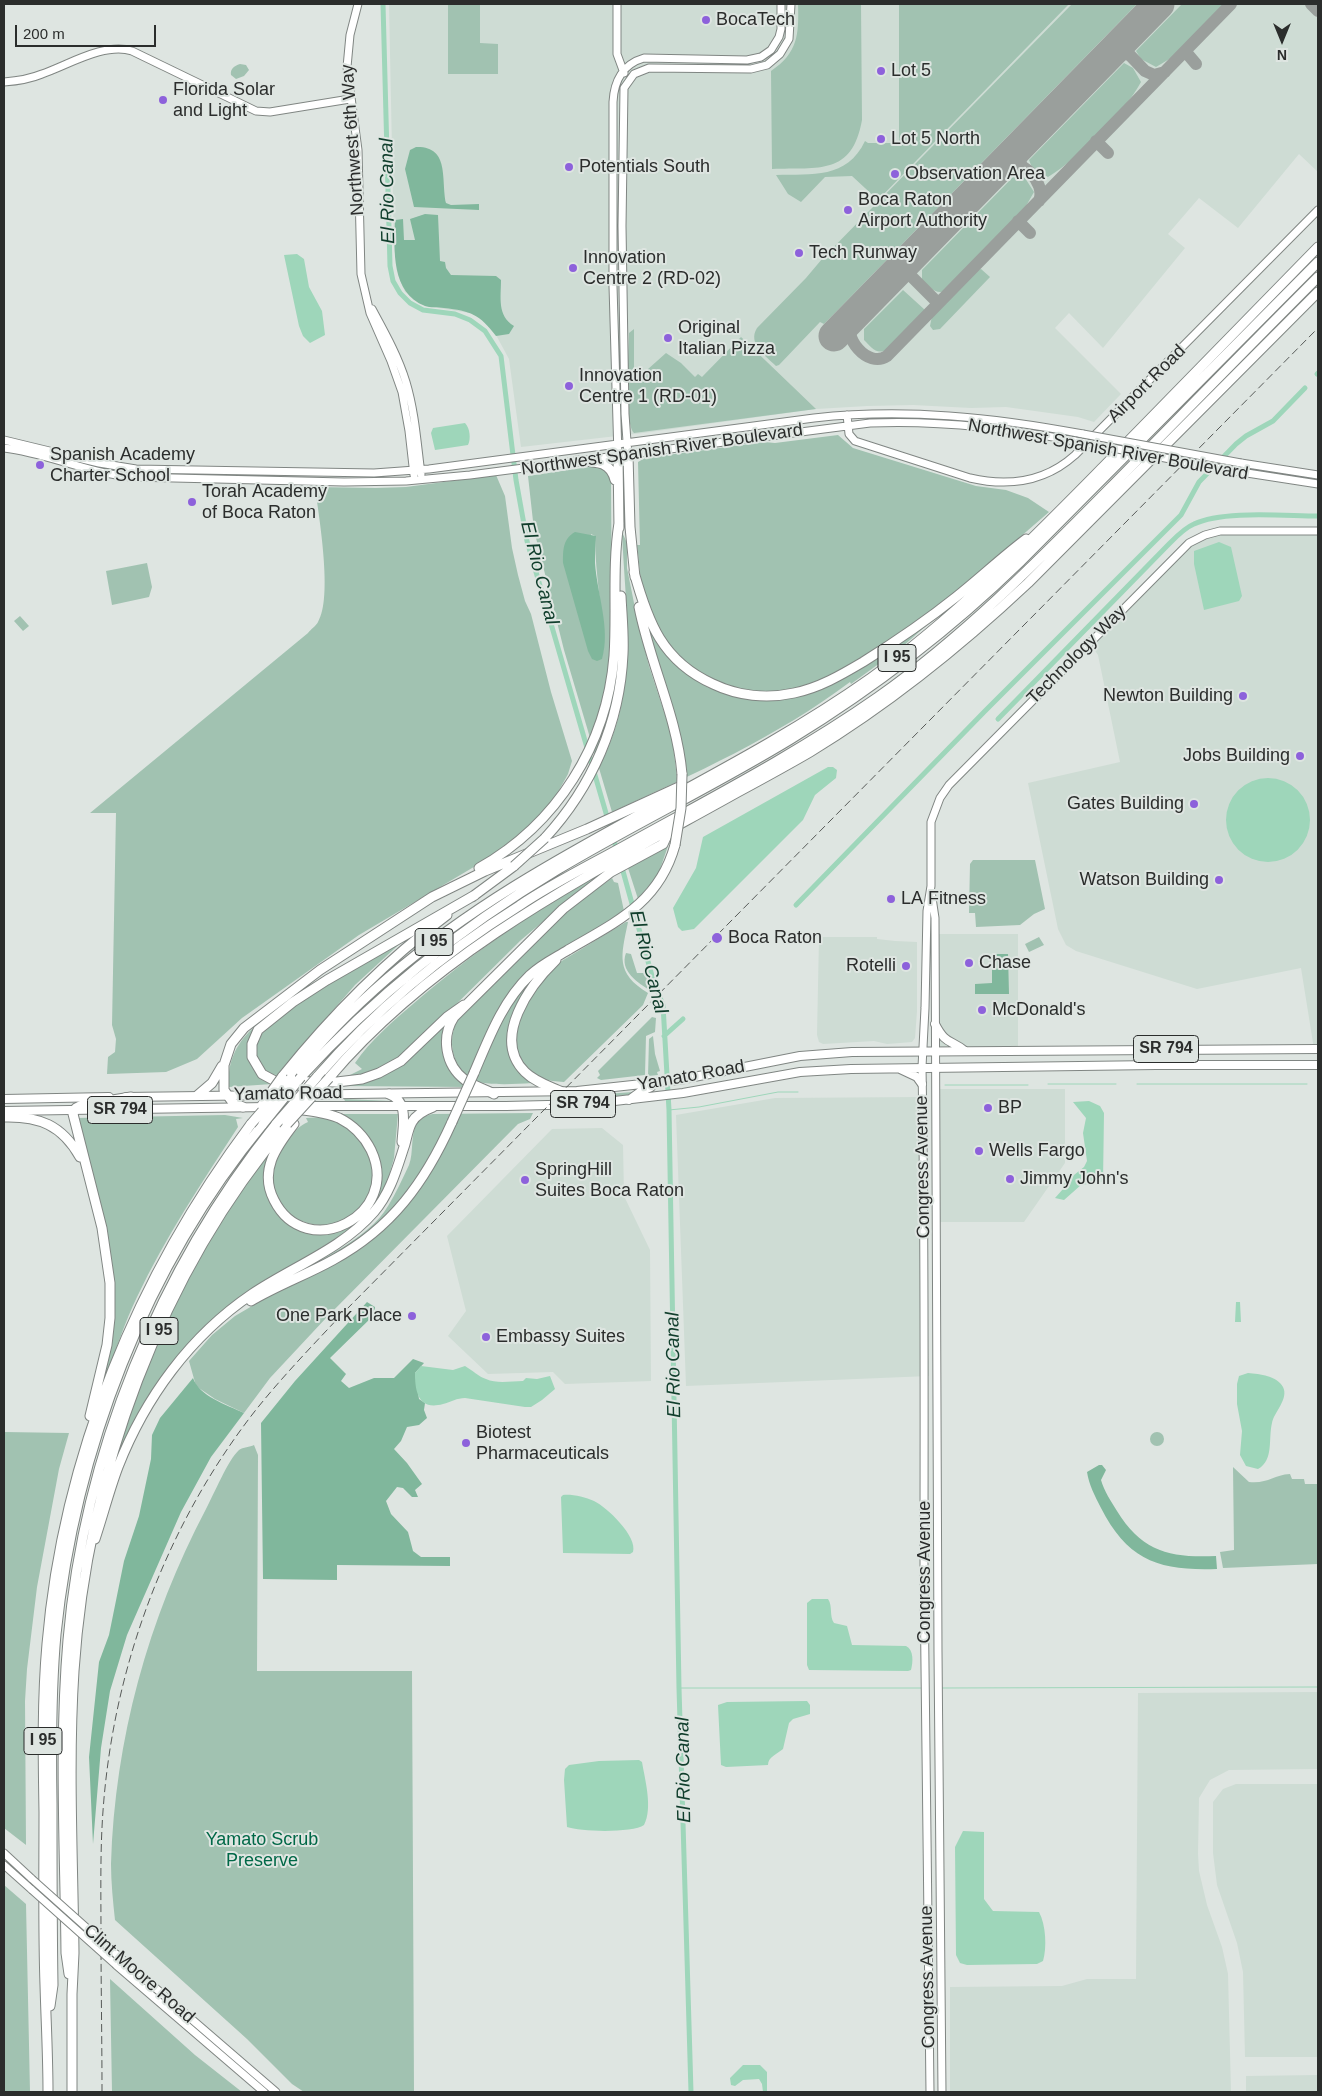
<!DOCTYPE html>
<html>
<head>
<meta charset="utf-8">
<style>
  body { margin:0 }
  #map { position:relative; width:1322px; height:2096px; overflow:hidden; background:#dee5e1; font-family:Helvetica,sans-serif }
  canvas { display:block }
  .frame { position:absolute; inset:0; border:5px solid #2b2d2c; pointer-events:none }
  .north { position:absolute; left:1257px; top:15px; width:50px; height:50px; -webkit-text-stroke:4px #dee5e1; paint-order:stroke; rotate:180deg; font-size:14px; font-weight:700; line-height:20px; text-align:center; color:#2b2d2c }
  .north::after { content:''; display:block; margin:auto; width:18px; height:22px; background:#2b2d2c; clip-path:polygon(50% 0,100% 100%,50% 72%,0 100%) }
  .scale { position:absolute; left:15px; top:25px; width:141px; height:22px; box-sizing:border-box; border:2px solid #2b2d2c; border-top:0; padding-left:6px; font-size:15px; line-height:18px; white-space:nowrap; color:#2b2d2c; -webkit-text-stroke:4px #dee5e1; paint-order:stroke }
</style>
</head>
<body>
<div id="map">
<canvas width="1322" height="2096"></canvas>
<div class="frame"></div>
<div class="north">N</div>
<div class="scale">200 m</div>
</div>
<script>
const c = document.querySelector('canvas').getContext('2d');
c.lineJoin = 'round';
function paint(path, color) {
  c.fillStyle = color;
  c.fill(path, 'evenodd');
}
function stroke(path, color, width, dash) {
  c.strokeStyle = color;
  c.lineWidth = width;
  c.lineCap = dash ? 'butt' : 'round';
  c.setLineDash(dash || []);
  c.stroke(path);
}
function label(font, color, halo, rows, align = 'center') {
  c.font = font + ' Helvetica,sans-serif';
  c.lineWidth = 4;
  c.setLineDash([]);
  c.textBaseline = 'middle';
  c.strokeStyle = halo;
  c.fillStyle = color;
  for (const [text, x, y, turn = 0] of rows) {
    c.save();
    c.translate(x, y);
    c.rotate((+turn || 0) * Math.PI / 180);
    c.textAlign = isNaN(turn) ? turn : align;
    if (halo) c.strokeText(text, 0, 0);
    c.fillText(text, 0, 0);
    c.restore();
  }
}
paint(new Path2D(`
  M389,4H1318V172L1299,154L1238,228L1199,198L1168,234L1185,248L1103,348L1069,313L1055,328L1121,394L1094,422L1078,417L1006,407L971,408L913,405L867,406L816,409L643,433L521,447L509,359L496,335L484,319L470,313L425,306L405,292L398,275L394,247Z
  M1318,531V1049H1314L1301,968L1197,989L1076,951L1066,945L1058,929L1028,783L1120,762L1098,655L1089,642L1184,547L1210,533Z
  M936,934H1018V1048H937Z
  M819,937H877V939L895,941L917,942V1011L915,1038L912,1042L887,1044L874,1041L823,1044L819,1042L817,1035Z
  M939,1089H1065V1163L1024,1222H937Z
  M920,1097L929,1376L686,1386L676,1115L775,1098Z
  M602,1128L623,1145L624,1196L650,1250L651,1381L565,1384L553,1372L488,1374L448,1336L466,1311L447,1236L552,1129Z
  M1318,1692V1769L1229,1770L1210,1780L1199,1798L1198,1854L1199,1871L1207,1905L1222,1947L1228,1974L1231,2092H950V1987L1062,1986L1087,1979H1136L1138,1693Z
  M1236,1784H1318V2057H1245L1243,1972L1237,1943L1217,1885L1213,1853V1802L1223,1789Z
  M1318,2075V2092H1246V2076Z`), '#cedcd4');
paint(new Path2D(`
  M448,4H480V43L498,44V74H448Z
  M798,4H861L862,120C852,176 819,167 772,169L771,71C798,53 799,34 798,4Z
  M899,4H1069L878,200L852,176L825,177L801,202L788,194L776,175C812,174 847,179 865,141L868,143H899Z
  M1072,4H1137L824,324L820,322L779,365L776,366C766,356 747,344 757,328L806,278L822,259Z
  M1182,4H1225L1171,58L1156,67L1141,59L1136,51Z
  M1124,63L1133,68L1141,82C1125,112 1078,159 1048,177L1033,170L1029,160Z
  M240,64L246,65L249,70L244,76L236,79L231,75C230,69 234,66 240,64Z
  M1017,173L1025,178L1034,192L1026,206L945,291C935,295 929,286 922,280V270Z
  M981,269L990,277L940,329L933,330L930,326L932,316L977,270Z
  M903,290L925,310L886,350C876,355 871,347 864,340V329Z
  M634,329V378H638L666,353L681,363L695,377L698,374L702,377L741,337L816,409L634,433C624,422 629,352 629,333Z
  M838,435L853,448L976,486L1006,490L1028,498L1049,512C984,568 923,624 848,666C833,675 817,685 800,689C770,696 739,693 712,680C683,666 657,640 647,609C640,590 640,566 637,545H640L638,462L645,458L764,442L775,443Z
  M596,466L609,472L611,481L612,629L607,689L596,726L604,757C639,684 625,608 622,532L627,543V568L638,623L649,666L672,736L677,778L687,773C681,721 661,674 647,625L696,680L707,687L734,696L773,700L810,693L852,674L936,617L902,647L851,684L850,682C777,737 694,774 612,812L564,650L534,530L528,476ZM591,534L595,536C595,575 603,613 604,652Z
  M496,475L505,496L512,548L518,575L525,601L531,614L551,692L572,761L568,774L552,803L524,832L494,855L359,935L242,1018L197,1059L166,1072L107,1074L108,1057L115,1052L116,1039L112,1025L116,813H90L308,633C311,629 316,626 318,622C333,598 319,517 315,487L376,488L406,487Z
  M147,563L152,587L149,597L112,605L106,571Z
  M20,616L29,626L23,631L14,621Z
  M668,846L658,875L638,899L628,868Z
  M973,860H1035L1045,909L1034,914L1020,925L976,927L975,913H969L970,864Z
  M596,877L521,940L412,1048C393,1063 373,1073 350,1077L348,1076L362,1069L355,1063C371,1040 392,1022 413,1004C471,954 529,914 596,877Z
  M612,878L614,882L618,883L624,911L533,969L500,1022L519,991L541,970L509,1040L532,1083C517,1084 499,1085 484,1083C455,1079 445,1044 457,1021L551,926L571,908Z
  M626,922H628C621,956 615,973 648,993L643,1005L564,1082C548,1081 536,1079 526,1067C498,1035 535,984 560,962Z
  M1039,937L1044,945L1029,952L1025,944Z
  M406,938L355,985L277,1075C261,1075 262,1062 254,1052L259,1032L317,989Z
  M626,953L631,954L637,973H645L651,991C638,983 619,971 626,953Z
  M652,1017L656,1018L655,1032L646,1036L645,1075L601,1080L597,1078L600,1075L598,1071Z
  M445,1024C435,1054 449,1068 469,1087L341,1086L370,1080Z
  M252,1029L254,1030C250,1055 245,1072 272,1084L229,1087C227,1064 235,1045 252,1029Z
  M653,1036L655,1054L660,1071L657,1072L658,1075L648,1076L649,1039Z
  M633,1092L631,1095L564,1100L567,1097Z
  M344,1099L392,1101H345Z
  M533,1113L530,1119L518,1124L326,1318L270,1378L244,1413L215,1399L196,1386L189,1361L212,1335L235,1316L276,1292L360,1248L384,1229L419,1191L434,1166L435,1151C426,1164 419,1178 410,1190C377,1235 331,1258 283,1281C316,1261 369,1239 388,1206C396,1193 403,1178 409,1165C414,1152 410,1135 417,1123C421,1118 426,1115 433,1114Z
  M337,1114H398L394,1158L389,1176L376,1205L353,1227L333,1242L275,1275L185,1348L157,1383L118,1459H115C125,1429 135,1398 146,1368C175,1293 218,1221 266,1156L268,1158L266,1168L283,1218C294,1221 324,1232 334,1231C364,1229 393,1182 376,1155C369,1142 348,1125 337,1114Z
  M225,1115L243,1118L236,1119L238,1127C202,1182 165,1238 137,1297C125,1322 116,1349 107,1375L104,1374L112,1286L76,1118Z
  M306,1118C317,1117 329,1117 340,1122C389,1149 382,1228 320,1225C306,1224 292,1219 284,1207C264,1183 272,1161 289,1139C295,1131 299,1126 308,1122Z
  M4,1432L69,1433L59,1469L37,1587L27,1669L25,1701L26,1845L4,1828Z
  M1150 1439a7 7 0 1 1 14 0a7 7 0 1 1-14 0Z
  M254,1445L258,1455L257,1671H412L414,2092H304L292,2084L247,2039L115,1920C113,1902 111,1882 111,1864C115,1739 148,1619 206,1509C214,1494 228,1460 239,1450C243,1447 250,1447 254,1445Z
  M1233,1467L1249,1482C1268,1484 1273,1475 1290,1474L1292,1479H1304L1305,1484H1318V1564L1223,1568L1220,1552L1234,1550Z
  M4,1885L26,1904L30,2092H4Z
  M110,1979L195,2055L242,2092H112Z`), '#a1c2b1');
paint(new Path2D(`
  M416,147C450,146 441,179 446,203L451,205L479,204V210L414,207L405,169L410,150Z
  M425,214L438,215L440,261L445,262L446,268L451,275L496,276L501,280C501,297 497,316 514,326L509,334L496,336C479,314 471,311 444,308C438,307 430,308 425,306C391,293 394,250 395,220L403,219L404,240H415L410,219Z
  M575,532L596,536C595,545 595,554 595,563C597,594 611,629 602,659L597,661L592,659L588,651L563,563C563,549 563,539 575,532Z
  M992,954H1008L1009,994H975V984L992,983Z
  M367,1302L375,1307L374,1315L330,1358L346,1374L341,1381L349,1388L374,1378H394L413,1359L424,1363L415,1373L419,1399L425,1403L424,1410L427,1418L419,1425L407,1427L401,1441L394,1449L407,1463L422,1484L415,1490L418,1497H412L403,1488L397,1487L386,1501L391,1514L408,1532L413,1551L421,1557H450V1566L337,1565V1580L263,1579L261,1423L295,1381Z
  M193,1378C199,1396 227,1405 244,1413L211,1457L181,1512L127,1635L110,1691L101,1748L93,1844L89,1757L99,1662L109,1635L124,1561L139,1516L151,1459L152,1435L160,1418Z
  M1099,1465H1102L1106,1470L1101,1480C1104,1491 1111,1501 1117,1511C1142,1552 1171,1558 1216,1556L1217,1569C1160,1571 1128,1561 1101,1508C1095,1496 1089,1485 1087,1472Z`), '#80b79c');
paint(new Path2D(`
  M297,254L304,259L309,287L322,311L325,335L310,343L303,336L299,326L284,255Z
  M465,423C470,428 471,439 468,445L435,450L431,433L433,428Z
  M1219,542L1231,547L1242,596L1239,601L1204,610L1194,564V551Z
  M828,767H833L837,770L836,778L815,795L803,820L694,929L682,931L678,927L673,908L696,868L703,837Z
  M1226 820a42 42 0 1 1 84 0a42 42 0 1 1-84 0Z
  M1089,1101L1100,1106L1104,1113L1103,1182L1081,1185L1064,1200L1055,1198L1063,1189L1064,1183L1084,1167L1087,1161L1083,1133L1086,1118L1073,1102Z
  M1236,1302H1240L1241,1322H1235Z
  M421,1366L453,1370L465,1366C472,1370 479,1377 486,1379C497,1384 511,1381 523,1381L526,1378L537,1379L550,1376L555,1389L542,1400L531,1407H525L465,1398C457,1398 451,1402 443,1404C418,1411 415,1391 415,1373Z
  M1248,1373C1260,1374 1277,1376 1283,1387C1289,1399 1274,1412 1272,1423C1268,1439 1274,1460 1258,1469L1246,1466L1240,1455L1242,1431L1237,1404V1384L1239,1376Z
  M563,1495C572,1494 585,1497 594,1501C607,1507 638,1537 633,1552L630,1554L563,1553L561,1497Z
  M812,1599H828C833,1606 829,1616 834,1623L847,1626L852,1645L906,1646C914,1650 913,1662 911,1670L908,1671L809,1670L807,1665V1603Z
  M807,1701L810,1705V1714L793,1719L789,1723L783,1749C777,1754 768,1757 768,1765L726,1767L721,1765L718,1705L727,1702Z
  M639,1760L642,1762C645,1780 653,1808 644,1825C633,1833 581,1832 567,1827L564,1780L565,1769L569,1765L599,1761Z
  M963,1831L984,1832V1899L993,1911L1039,1912C1046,1925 1047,1948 1043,1961L1037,1964L967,1965L960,1963L956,1955L955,1847Z
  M743,2065H760L767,2072V2092H763L762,2084L759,2079L743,2080L735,2086L731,2085L730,2078Z`), '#9ed6ba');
stroke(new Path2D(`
  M1048,1084H1116
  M1137,1084H1307
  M945,1085H1028
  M669,1110L699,1107L778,1092H798
  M679,1688H923
  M942,1688L1318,1687`), '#9ed6ba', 1);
stroke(new Path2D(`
  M383,4L390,266L393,281L400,293L410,303L423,310L455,314L470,320L485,331L501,356L516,480L527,541L617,851
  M1317,374L1318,373
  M998,719L1167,546C1175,538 1184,528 1194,524C1223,510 1285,516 1318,516
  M621,864L654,983L663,1005L669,1110L679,1688L691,2092
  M796,905L985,711L1181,515L1199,482L1236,444L1246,436L1273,421L1305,388
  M664,1036L683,1019`), '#9ed6ba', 5);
stroke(new Path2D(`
  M1311,4L1318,11
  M1128,36L1125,43L1126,51L1145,71L1154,75L1165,72
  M1185,51L1196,64
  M1110,54L1120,52L1129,55
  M1096,141L1108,153
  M1020,147L1018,157L1022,166
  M1002,165C1020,155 1047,183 1039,201
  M1018,221L1030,233
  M902,267L938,303
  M852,318C841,337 868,369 887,356L1231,4`), '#9a9f9c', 12);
stroke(new Path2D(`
  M834,336L1159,4`), '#9a9f9c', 31);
const secondary = new Path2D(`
  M358,4L350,35L347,67L358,150L361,274L370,313L391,361L402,392L409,431L414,475
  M617,4V54L624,73
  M4,82C17,81 30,79 42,74C68,65 105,42 132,51L256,111L270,112L350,99
  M372,309C385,333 398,356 406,382C415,412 417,443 421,474
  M847,415L849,434L855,441L970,478C1009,487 1045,482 1075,455L1318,210
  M4,440L99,463L136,469L374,473L429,469L814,418C905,408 993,417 1083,434
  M4,448C47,453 87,473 131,477L344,482L406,481L470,475L870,423C940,420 1007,428 1075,441
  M628,455L625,414L622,226L624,88L634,74L649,68L751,69L767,65L780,54L789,39L791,4
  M618,456L613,286V102C614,81 623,64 644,58L747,60L761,57L771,50L779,37L781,29V4
  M1241,463L1318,475
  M1234,471L1318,484
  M931,891L935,918L938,1652L942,2092
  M4,1853L32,1879
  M4,1865L32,1890
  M116,1954L276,2092
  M116,1965L264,2092
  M930,2092C929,1921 925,1749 924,1577C924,1407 925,1237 922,1067L925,1008L927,911L931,886V822L940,798L949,785L1189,543L1205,535L1220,531H1318`);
const primary = new Path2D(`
  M935,1024C946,1045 950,1039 965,1051
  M900,1069L917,1077L922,1084
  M126,1097L577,1091L679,1080L800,1056L852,1052L1318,1049
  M4,1099L109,1097
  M629,1100L640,1092L651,1087
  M301,1106H506L589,1104L683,1093L800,1072L851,1069L1156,1065H1318
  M4,1111L267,1107`);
const highway = new Path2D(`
  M628,455L630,527L635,577
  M618,456L619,528
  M577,461C594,462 610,460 615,480
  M634,572C648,622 662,661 713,684C738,696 767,699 794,693C819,688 841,675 863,662C895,642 926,621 956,597C980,578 1002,557 1026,539
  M639,607C650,664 677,716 682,774
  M545,838C592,787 620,723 623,654C624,635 622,616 621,596
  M479,868C557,824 607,745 614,656C617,612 612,567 619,523
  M472,897L514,866
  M556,960C530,985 491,1038 525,1072C535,1082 549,1086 562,1092
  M464,1005L447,1017L401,1061L379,1073L362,1079L337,1082L275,1081L262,1074L252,1057V1044L258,1030L293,1002L327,980L475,895
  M474,1073C489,1038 502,1002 530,975C542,964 555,958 568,950C616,922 659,903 675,845
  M282,1077C331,1016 384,962 447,915
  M301,1077C376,995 462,927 557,870C634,824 714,786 791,739C874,688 950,630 1020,562L1318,262
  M317,1077C375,1010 444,953 519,906C553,883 590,865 626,845C711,798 798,753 878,697C963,637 1036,563 1109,489C1179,418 1248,347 1318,277
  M291,1078C351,1002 431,938 513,887C630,814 758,758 871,678C957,616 1029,542 1103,467C1175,394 1246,320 1318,247
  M329,1078C438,949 593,873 738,792C762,779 786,766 810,752C889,704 961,646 1028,583L1318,292
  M389,1094C409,1101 403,1125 402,1142
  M494,1094C485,1089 474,1086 465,1080C445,1065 441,1037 454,1017L563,909L611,872L663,844L669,831
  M198,1095L212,1083L222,1066
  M243,1107L233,1103L224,1090V1065L231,1044L244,1028L320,970L432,897L485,871L587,829L683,785
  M275,1107C296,1110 320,1110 339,1118C353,1125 364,1136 371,1150C402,1215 306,1264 274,1200C259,1171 276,1147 294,1124
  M4,1117C39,1116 62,1125 80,1157
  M251,1301C278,1285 306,1275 333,1260C392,1228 425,1182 452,1122
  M90,1416L107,1345L110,1318V1283L102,1228L73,1114L76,1108L82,1105L131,1097
  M95,1539C103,1515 109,1491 118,1467C145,1398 190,1336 252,1294C292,1267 342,1249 374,1212C391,1192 397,1168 405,1144C407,1137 408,1129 412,1122C416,1115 425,1110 433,1107
  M69,1974L66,1953C65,1849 59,1744 68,1640C84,1454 159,1270 276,1124
  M50,2006L53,1985C52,1925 52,1864 52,1803C51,1746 51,1690 56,1634C75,1450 145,1267 263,1124
  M48,2092C48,2056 46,2021 45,1985C43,1928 44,1870 44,1812C43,1756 42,1700 47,1644C63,1456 138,1275 251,1124
  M72,2092V1994L74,1953C73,1859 68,1764 74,1671C87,1475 160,1274 287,1124`);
stroke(secondary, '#808683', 9);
stroke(primary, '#808683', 10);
stroke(highway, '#808683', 11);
stroke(secondary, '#fff', 7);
stroke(primary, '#fff', 8);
stroke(highway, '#fff', 9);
stroke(new Path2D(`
  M102,2092C102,2040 101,1987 101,1935C101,1894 100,1852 103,1811C113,1668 166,1525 255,1411C282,1377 313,1345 343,1313L1318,328`), '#565957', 1, [8, 4]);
const secondaryBridge = new Path2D(`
  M1083,434L1241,463
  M1075,441L1234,471
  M32,1879L116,1954
  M32,1890L116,1965`);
const highwayBridge = new Path2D(`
  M675,845L681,808L682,774
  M514,866L545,838
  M262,1105L282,1077
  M452,1122L474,1073
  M251,1124L291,1078
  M263,1124L301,1077
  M276,1124L317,1077
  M287,1124L329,1078`);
stroke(secondaryBridge, '#808683', 9, []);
stroke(highwayBridge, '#808683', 11, []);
stroke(secondaryBridge, '#fff', 7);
stroke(highwayBridge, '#fff', 9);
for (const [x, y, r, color] of [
  [706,20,5,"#8d61db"],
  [881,71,5,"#8d61db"],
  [163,100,5,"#8d61db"],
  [881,139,5,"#8d61db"],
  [569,167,5,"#8d61db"],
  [895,174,5,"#8d61db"],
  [848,210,5,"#8d61db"],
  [799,253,5,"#8d61db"],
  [573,268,5,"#8d61db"],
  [668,338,5,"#8d61db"],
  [569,386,5,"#8d61db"],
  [40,465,5,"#8d61db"],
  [192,502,5,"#8d61db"],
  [1243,696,5,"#8d61db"],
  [1300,756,5,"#8d61db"],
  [1194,804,5,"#8d61db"],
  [1219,880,5,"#8d61db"],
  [891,899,5,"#8d61db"],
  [717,938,6,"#8d61db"],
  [969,963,5,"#8d61db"],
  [906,966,5,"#8d61db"],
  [982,1010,5,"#8d61db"],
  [988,1108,5,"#8d61db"],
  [979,1151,5,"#8d61db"],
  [1010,1179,5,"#8d61db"],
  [525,1180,5,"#8d61db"],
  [412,1316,5,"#8d61db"],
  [486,1337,5,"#8d61db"],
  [466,1443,5,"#8d61db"]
]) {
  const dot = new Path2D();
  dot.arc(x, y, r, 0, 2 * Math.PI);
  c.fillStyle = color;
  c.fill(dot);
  stroke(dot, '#dee5e1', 2);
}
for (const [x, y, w] of [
  [897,658,38],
  [434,942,38],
  [1166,1049,65],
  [583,1104,65],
  [120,1110,65],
  [159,1331,38],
  [43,1741,38]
]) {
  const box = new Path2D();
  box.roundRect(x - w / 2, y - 13.5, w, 27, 4);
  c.fillStyle = '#dee5e1';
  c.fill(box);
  stroke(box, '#2b2d2c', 1);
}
label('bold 16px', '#2b2d2c', null, [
  ["I 95",897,658],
  ["I 95",434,942],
  ["SR 794",1166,1049],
  ["SR 794",583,1104],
  ["SR 794",120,1110],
  ["I 95",159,1331],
  ["I 95",43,1741]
]);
label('18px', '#2b2d2c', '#dee5e1', [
  ["BocaTech",716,20],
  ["Lot 5",891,71],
  ["Florida Solar",173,90],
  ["and Light",173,111],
  ["Lot 5 North",891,139],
  ["Potentials South",579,167],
  ["Observation Area",905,174],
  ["Boca Raton",858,200],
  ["Airport Authority",858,221],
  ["Tech Runway",809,253],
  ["Innovation",583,258],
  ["Centre 2 (RD-02)",583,279],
  ["Original",678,328],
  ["Italian Pizza",678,349],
  ["Innovation",579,376],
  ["Centre 1 (RD-01)",579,397],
  ["Spanish Academy",50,455],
  ["Charter School",50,476],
  ["Torah Academy",202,492],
  ["of Boca Raton",202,513],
  ["Newton Building",1233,696,"right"],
  ["Jobs Building",1290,756,"right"],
  ["Gates Building",1184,804,"right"],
  ["Watson Building",1209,880,"right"],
  ["LA Fitness",901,899],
  ["Boca Raton",728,938],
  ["Chase",979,963],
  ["Rotelli",896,966,"right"],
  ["McDonald's",992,1010],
  ["BP",998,1108],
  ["Wells Fargo",989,1151],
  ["SpringHill",535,1170],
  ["Suites Boca Raton",535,1191],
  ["Jimmy John's",1020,1179],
  ["One Park Place",402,1316,"right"],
  ["Embassy Suites",496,1337],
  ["Biotest",476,1433],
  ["Pharmaceuticals",476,1454]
], 'left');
label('18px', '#2b2d2c', '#dee5e1', [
  ["Northwest 6th Way",353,140,-94],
  ["Airport Road",1147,384,-45],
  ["Northwest Spanish River Boulevard",662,450,-8],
  ["Northwest Spanish River Boulevard",1108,450,10],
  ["Technology Way",1077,655,-45],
  ["Yamato Road",691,1076,-10],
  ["Yamato Road",288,1094,-1],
  ["Congress Avenue",923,1167,-91],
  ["Congress Avenue",925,1572,-90],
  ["Clint Moore Road",139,1974,41],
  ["Congress Avenue",928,1977,-91]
]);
label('18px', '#006847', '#dee5e1', [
  ["Yamato Scrub",262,1840],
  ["Preserve",262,1861]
]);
label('italic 19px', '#103e2c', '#dee5e1', [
  ["El Rio Canal",388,191,-91],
  ["El Rio Canal",539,573,76],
  ["El Rio Canal",648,962,76],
  ["El Rio Canal",674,1365,-91],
  ["El Rio Canal",684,1770,-91]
]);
</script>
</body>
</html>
